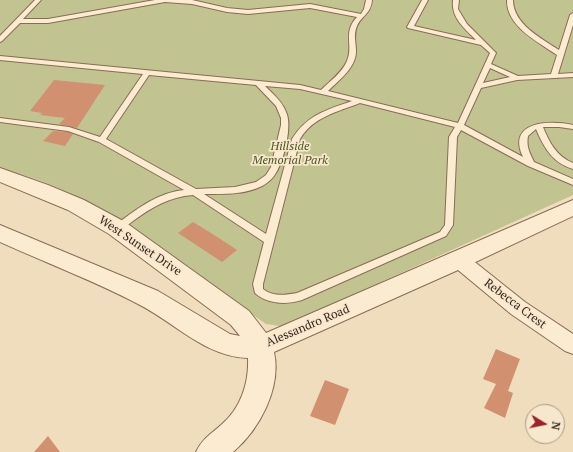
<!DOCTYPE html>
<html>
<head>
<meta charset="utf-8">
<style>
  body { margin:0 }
  #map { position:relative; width:573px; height:452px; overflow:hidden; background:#f0ddbd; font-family:"PT Serif",serif }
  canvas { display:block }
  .north { position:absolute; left:525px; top:404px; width:40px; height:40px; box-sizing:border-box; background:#f7e7cd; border:1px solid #ab9a86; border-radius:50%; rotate:100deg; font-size:11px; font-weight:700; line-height:16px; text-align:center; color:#38261b }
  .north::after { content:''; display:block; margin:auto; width:14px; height:18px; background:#9c212d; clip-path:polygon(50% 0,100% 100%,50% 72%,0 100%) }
</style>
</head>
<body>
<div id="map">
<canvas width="573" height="452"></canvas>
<div class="north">N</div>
</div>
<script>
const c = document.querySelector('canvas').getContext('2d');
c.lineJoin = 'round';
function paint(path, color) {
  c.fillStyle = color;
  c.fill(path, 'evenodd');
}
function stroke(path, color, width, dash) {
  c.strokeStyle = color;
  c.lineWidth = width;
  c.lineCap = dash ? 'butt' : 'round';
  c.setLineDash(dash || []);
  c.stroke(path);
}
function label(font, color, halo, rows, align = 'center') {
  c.font = font + ' "PT Serif",serif';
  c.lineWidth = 3.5;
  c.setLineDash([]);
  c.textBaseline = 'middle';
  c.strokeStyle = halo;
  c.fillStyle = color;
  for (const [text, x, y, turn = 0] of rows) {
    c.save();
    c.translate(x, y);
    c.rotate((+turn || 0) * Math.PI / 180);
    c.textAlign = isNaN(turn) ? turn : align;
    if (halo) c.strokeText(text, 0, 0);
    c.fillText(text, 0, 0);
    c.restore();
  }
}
paint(new Path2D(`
  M0,0H573V195L302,318L280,326L266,324C237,304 208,283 179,263C124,223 68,183 0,169Z`), '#c1c391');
paint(new Path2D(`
  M54,80L105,85L77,128L59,124L65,118L40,115L42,113L30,111Z
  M53,131L68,132L73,134L65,146L43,141Z
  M193,222L211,233L237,250L222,262L178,233Z
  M496,349L520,359L508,391L513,393L505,418L484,408L496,384L483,379Z
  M325,380L349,389L335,425L310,416Z
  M48,436L60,452H34Z`), '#d19070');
const service = new Path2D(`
  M35,0H41L23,19H48L155,0H192L227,8L248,10L310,4L361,14L364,9L366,0H372C371,14 362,15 357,26C353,35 356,42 356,51C356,68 339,80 328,91L458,123L490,53L481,45L408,28L407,27L422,0H428L414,26L476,40C464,28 451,18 453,0H459L458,9L467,24L496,53L491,64L518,76L551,74L557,55C538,42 506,26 507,0H513C513,24 541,38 559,50L570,15L573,13V25L558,74L573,73V77L517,80L481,88L464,125L523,157C506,121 550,120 573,125V129L559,127H543C549,142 557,157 573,163V169C553,163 544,148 536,129L528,136C526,147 530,153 534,162L573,179V185L528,166L461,130L457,137L453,225L446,236L302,300C286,305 267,304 255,293L253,284L264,242L193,195C169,197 152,207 133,221C127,225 121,232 114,230L112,228L114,226C136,210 156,193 184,190L99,142L68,131L0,122V118L69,127L100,137L143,74L0,60V56L300,85L321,90C330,81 342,73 347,61C354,45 342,33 357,17L310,8L248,14L227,12L192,4L165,2L48,23H20L2,41L0,42V36ZM490,68L510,77L483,83ZM149,75L256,85L276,106L281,118V125L271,167L266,175L256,182L235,187L196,189L106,139ZM265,86L300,89L352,101C326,110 307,115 292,139L266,234L204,194C223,194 244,195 262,186C266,184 271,180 274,176C283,164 293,126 286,112C282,101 272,93 265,86ZM360,103L455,127L449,137L445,225L440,232L297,293C285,295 273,297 263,289V284L300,139C313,117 337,112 360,103Z`);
const minor = new Path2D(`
  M459,253L466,255L525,302L573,334V354L565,351L511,314L452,265L450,260L452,255Z`);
const tertiary = new Path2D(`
  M0,168L48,185L84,200L125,222L249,311L266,333L573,200V216L467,266L274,352C282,388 259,430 233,452H196C202,439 211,434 221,425C241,408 249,383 248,358C206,357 175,323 140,305C95,281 46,263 0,242V225L158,291L230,334L240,336L231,325L109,234L68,210L0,182Z`);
stroke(service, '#896c55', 2);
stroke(minor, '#896c55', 2);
stroke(tertiary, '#896c55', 2);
paint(service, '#fbebd1');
paint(minor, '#fbebd1');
paint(tertiary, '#fbebd1');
label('italic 12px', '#4d5520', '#f7e7cd', [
  ["Hillside",290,147],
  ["Memorial Park",290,161]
]);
label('12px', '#38261b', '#f7e7cd', [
  ["West Sunset Drive",140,246,34],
  ["Rebecca Crest",515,304,37],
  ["Alessandro Road",308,326,-23]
]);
</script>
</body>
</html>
